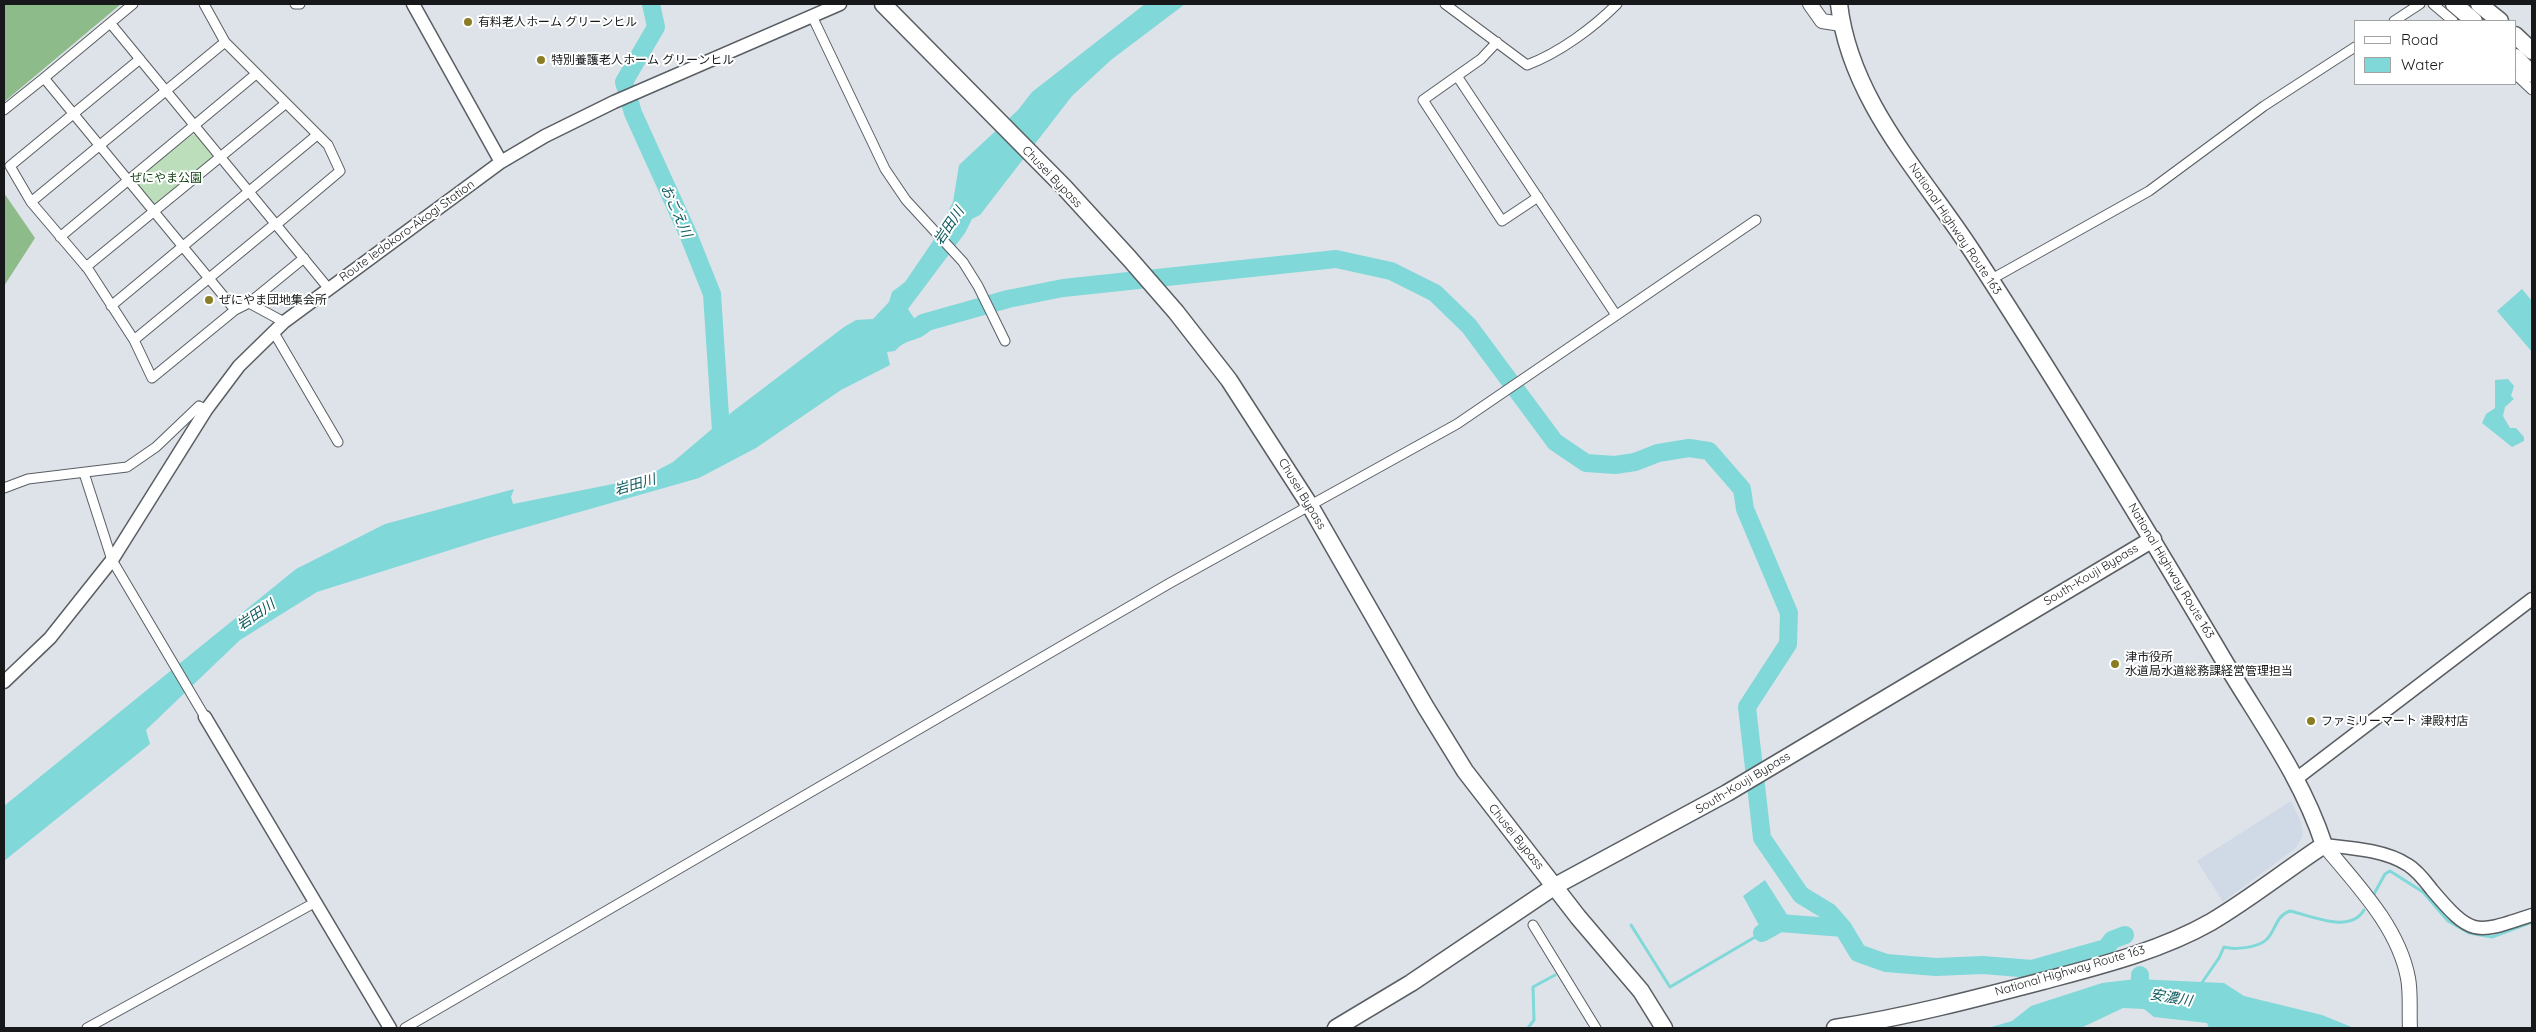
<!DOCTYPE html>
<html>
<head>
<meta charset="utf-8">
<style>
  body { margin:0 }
  #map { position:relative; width:2536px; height:1032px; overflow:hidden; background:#dee3e9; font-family:Quicksand,sans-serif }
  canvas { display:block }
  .frame { position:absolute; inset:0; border:5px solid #16181a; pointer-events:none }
  .legend { position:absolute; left:2354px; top:20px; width:162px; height:65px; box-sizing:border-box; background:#fff; border:1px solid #a2a3a3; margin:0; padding:6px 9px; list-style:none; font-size:15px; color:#16181a }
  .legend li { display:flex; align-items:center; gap:10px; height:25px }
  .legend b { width:25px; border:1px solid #a2a3a3 }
</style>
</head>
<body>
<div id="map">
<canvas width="2536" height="1032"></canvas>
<div class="frame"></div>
<ul class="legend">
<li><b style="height:6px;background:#fff"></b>Road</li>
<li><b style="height:14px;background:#80d8d9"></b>Water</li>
</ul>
</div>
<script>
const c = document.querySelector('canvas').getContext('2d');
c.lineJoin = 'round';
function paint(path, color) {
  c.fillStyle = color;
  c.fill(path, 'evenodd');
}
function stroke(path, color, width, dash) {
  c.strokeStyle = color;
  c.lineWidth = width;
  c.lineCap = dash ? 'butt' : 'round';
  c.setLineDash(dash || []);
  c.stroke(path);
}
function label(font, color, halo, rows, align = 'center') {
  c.font = font + ' Quicksand,"Noto Sans JP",sans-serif';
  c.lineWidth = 4;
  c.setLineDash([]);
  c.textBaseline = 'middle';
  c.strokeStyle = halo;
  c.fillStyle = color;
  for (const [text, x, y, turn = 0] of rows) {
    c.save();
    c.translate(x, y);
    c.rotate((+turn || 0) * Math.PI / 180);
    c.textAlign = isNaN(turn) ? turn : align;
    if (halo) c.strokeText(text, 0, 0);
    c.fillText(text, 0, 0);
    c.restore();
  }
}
paint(new Path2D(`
  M2291,801L2301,822L2303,835L2296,848L2223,902L2197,861Z`), '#d0dae7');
paint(new Path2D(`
  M191,135H197L214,155L213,160L160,205H155L138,185V178Z`), '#bddeba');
paint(new Path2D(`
  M4,4H121L4,102Z
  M4,193L35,238L4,286Z`), '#8dbb8a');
paint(new Path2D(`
  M1145,4H1185L1111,60L1072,96L980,215L972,219L965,233L908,309L914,318L922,316L957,317C944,322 937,325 926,334C915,342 907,338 895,351L887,352L890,365L841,390L756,448L699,478L488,538L317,592L240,640L146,730L150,744L4,861V806L296,569L385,524L514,489L511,497L513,504L643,478L673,462L732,412L844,327L856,320L873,319L889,302L892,292L905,282L933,241L953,202L959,165L1018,110L1032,92Z
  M2522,289L2532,301V352L2497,311Z
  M2508,379L2514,386L2511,396L2514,399L2505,407L2503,416L2510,428H2516L2524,437V441L2512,447L2482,423L2486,414L2495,408V380Z
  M1765,880L1791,921L1806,919L1805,928L1779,930L1766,938L1743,896Z
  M2136,979L2224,983L2244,996L2322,1015L2354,1028H2209L2207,1023L2154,1017L2144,1009L2123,1008L2081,1028H1988L2012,1021L2031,1006L2102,983Z`), '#80d8d9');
stroke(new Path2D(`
  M2374,894L2385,874L2390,871L2423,892L2448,921L2469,933L2492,937L2532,922
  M1631,925L1670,987L1762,933
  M2201,984L2219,958L2224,947C2234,950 2257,948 2266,940C2276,931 2275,916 2290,911C2312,916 2350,934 2364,910
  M1528,1028L1534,1020L1533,987L1555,975`), '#80d8d9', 3);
stroke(new Path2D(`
  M651,4L656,27L624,82L633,113L688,234L712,294L721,431
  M923,323L1008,299L1063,288L1336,259L1391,271L1435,293L1469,326L1555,442L1586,463L1615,465L1635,462L1658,453L1689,448L1709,451L1742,489L1745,509L1789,613L1788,644L1747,707L1762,838L1801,895L1829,912L1843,928
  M1762,933L1780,923L1843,928L1858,953L1886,963L1936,967L1983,965L2032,969L2106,948L2112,940L2125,935
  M2140,975V993`), '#80d8d9', 18);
const street = new Path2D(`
  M133,4L44,78L235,310
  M204,4L225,42L328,145L340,171L277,224
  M295,4H300
  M1445,4L1527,65C1559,53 1593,28 1617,4
  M2433,4L2453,21
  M812,16L885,169L906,200L963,262L978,286L1005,341
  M2394,21L2420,4
  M111,24L329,289
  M1497,42L1481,59L1423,100L1502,221L1538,197
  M140,59L10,166L31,202L88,269L134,340L152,378L235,310L249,303L284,322
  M2515,74L2532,90
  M1457,76L1616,315
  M4,110L44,78
  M31,202L225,42
  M60,237L256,74
  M86,267L285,104
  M1990,280L2149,191L2264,106L2355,47
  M249,303L304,258
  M111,306L317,135
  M273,331L338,442
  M134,340L276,223
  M84,473L112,560L205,717
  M4,488L28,479L127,467L156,447L199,406L206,410
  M1533,925L1596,1028
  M87,1028L314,903
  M405,1028L1170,583L1457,424L1756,220`);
const secondary = new Path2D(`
  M413,4L501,162
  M4,682L50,638L112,560L206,410L239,366L284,322L501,162L545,136L614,102L840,4
  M205,717L390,1028
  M2296,779L2532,599
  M2324,845C2351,848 2385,850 2408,865C2418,871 2425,881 2432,890C2472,937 2475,934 2532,915`);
const primary = new Path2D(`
  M1810,4L1822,21L1841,24
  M2324,845C2356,884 2398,926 2408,978C2411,994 2409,1012 2410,1028`);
const highway = new Path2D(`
  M883,4L1064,187L1129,258L1176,312L1229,380L1309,504L1425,706L1465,771L1578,917L1641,991L1664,1028
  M2454,4L2474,21
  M2479,4L2500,21
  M2515,35L2532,51
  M2515,57L2532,74
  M1336,1028L1411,983L1555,886L1727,793L2153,539
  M1835,1028C1905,1017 1974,999 2043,981C2099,966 2160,951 2211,922C2250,899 2286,870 2324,845C2302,778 2262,724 2226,664C2144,525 2060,386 1972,251C1921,173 1850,100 1839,4`);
stroke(street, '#595e63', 11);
stroke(secondary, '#595e63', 15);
stroke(primary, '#595e63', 16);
stroke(highway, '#595e63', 19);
stroke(street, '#fff', 9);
stroke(secondary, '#fff', 12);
stroke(primary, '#fff', 14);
stroke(highway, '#fff', 16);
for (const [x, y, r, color] of [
  [468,22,5,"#8b7d23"],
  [541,60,5,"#8b7d23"],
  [209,300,5,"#8b7d23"],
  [2115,664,5,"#8b7d23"],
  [2311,721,5,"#8b7d23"]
]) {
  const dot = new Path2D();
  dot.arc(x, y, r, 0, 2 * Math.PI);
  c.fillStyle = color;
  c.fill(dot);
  stroke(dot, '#fff', 2);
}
label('12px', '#16181a', '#fff', [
  ["有料老人ホーム グリーンヒル",478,22],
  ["特別養護老人ホーム グリーンヒル",551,60],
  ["ぜにやま団地集会所",219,300],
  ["津市役所",2125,657],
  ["水道局水道総務課経営管理担当",2125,671],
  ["ファミリーマート 津殿村店",2321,721]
], 'left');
label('12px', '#16181a', '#fff', [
  ["Chusei Bypass",1052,177,46],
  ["National Highway Route 163",1955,229,56],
  ["Route Iedokoro-Akogi Station",407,231,-36],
  ["Chusei Bypass",1302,494,59],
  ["National Highway Route 163",2171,571,59],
  ["South-Kouji Bypass",2091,575,-31],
  ["South-Kouji Bypass",1743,783,-31],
  ["Chusei Bypass",1516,837,51],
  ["National Highway Route 163",2070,971,-16]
]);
label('12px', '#0c3d0d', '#fff', [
  ["ぜにやま公園",166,178]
]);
label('italic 14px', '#0e5b5d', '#fff', [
  ["おごえ川",676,211,66],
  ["岩田川",949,226,-56],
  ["岩田川",635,485,-16],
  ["岩田川",256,615,-34],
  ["安濃川",2171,998,10]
]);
</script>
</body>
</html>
